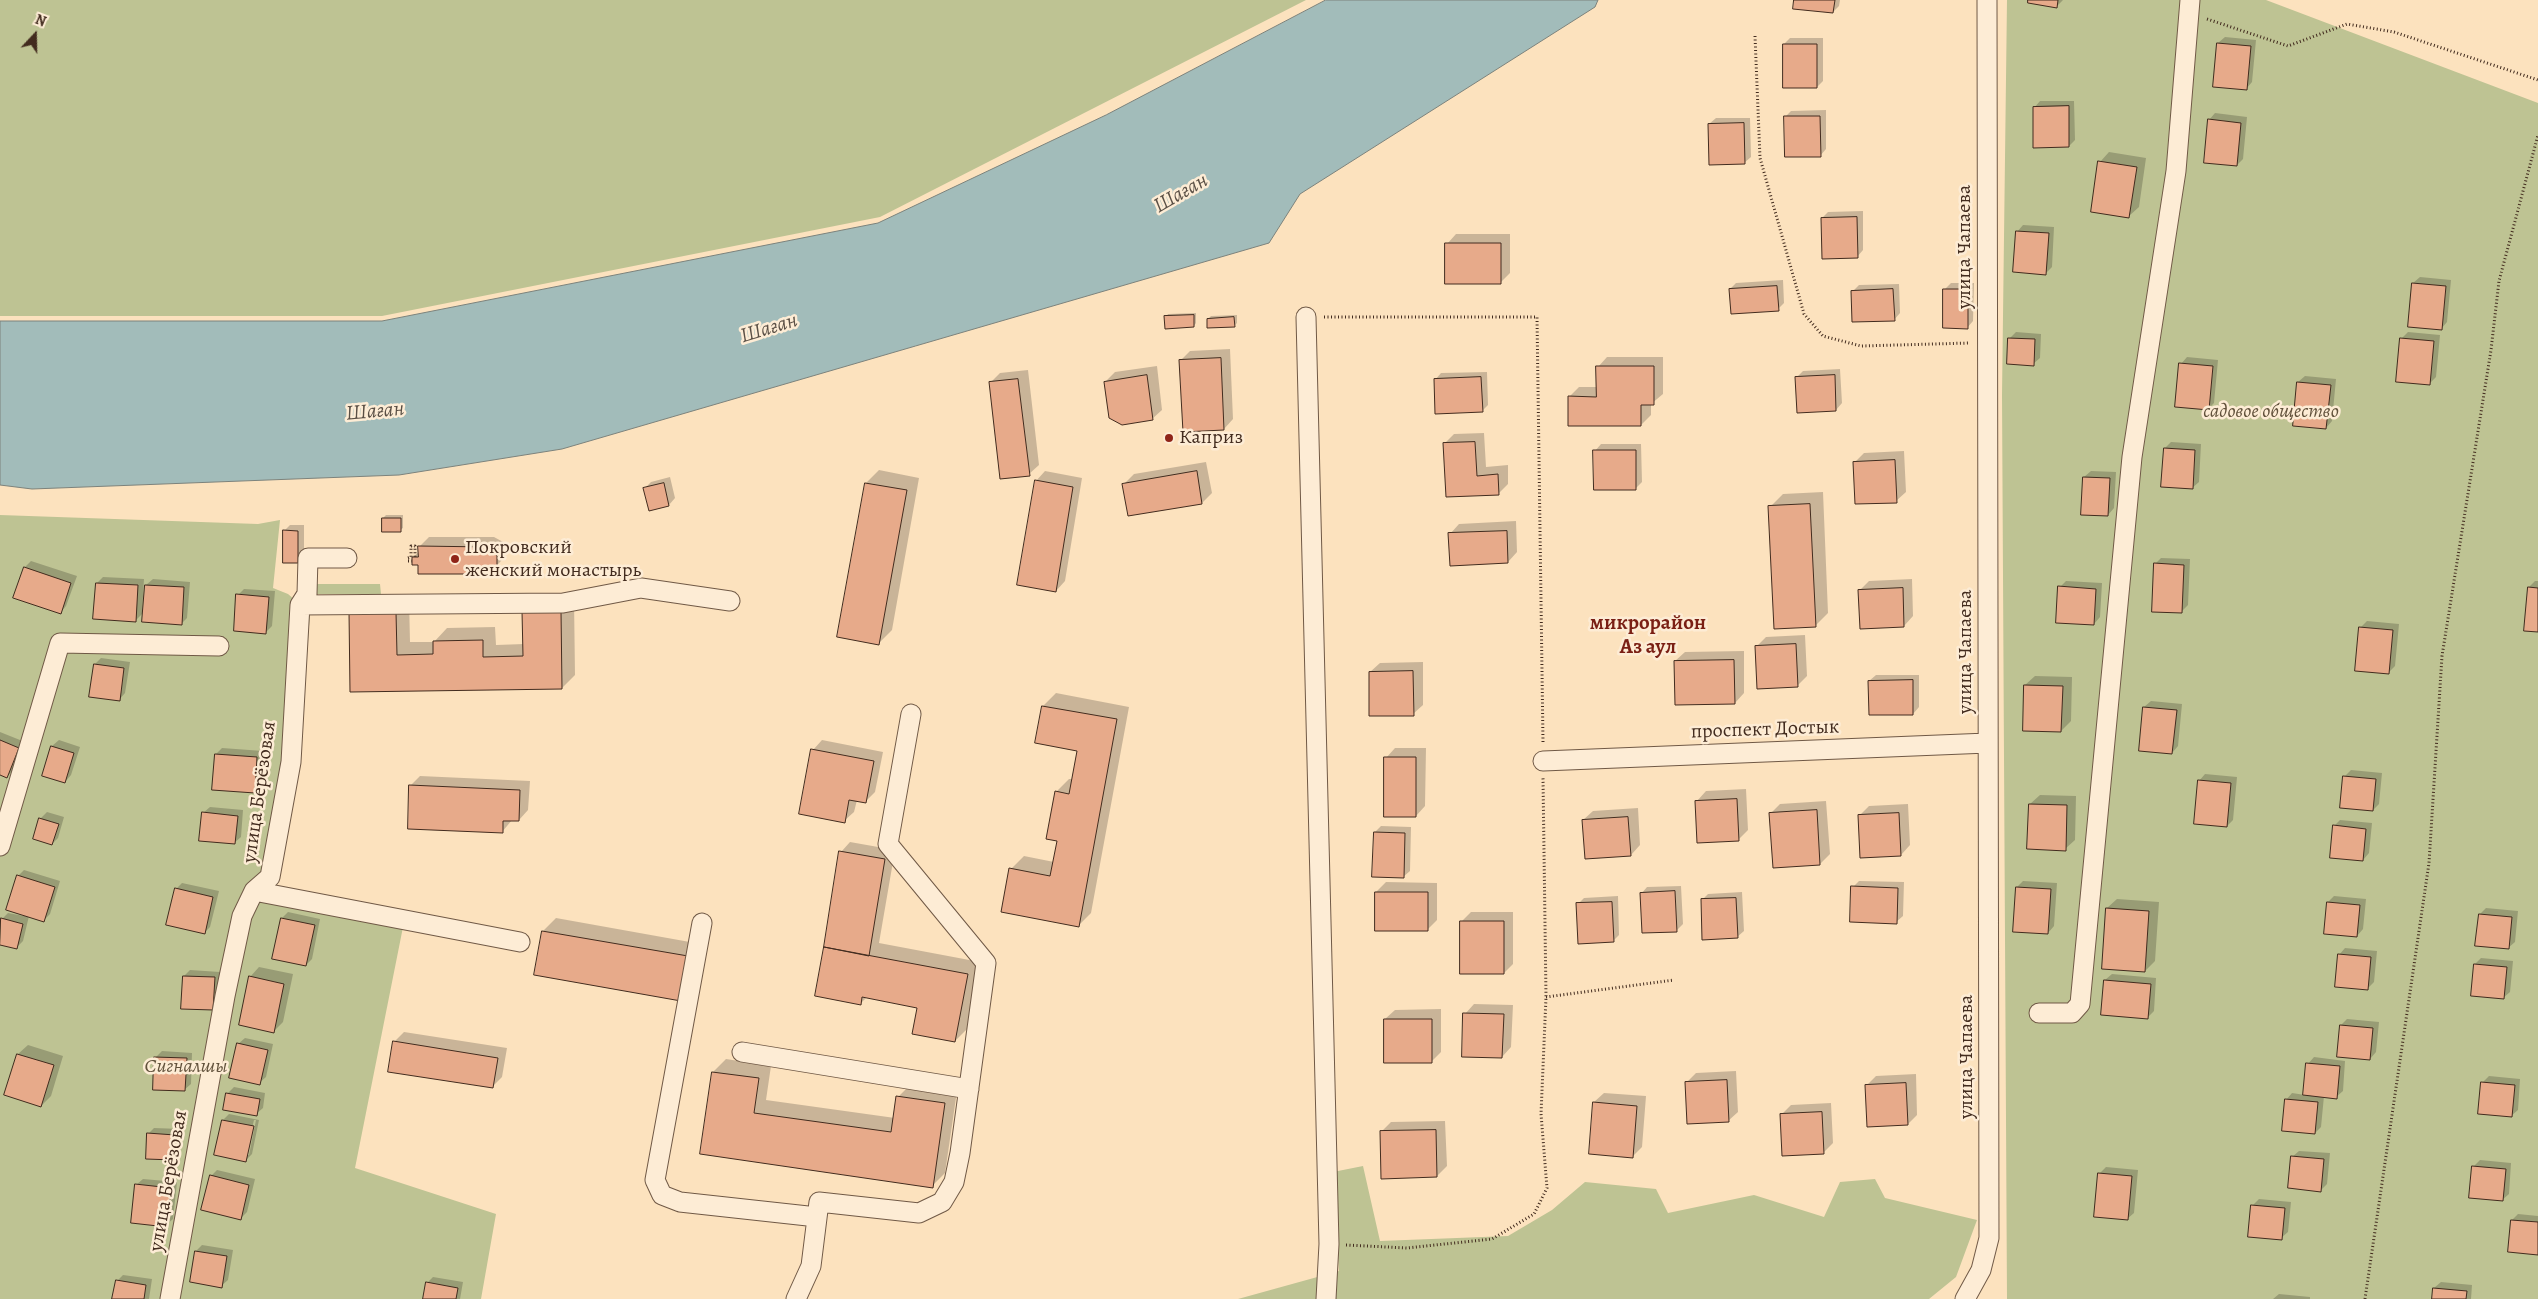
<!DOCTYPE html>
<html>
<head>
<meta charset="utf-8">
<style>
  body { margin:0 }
  #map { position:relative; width:2538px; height:1299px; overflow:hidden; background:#fce2be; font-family:Alegreya,serif }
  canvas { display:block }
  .north { position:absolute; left:10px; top:10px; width:50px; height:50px; -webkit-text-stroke:4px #fdecd5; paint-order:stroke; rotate:21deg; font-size:14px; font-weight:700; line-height:20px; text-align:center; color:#422b1e }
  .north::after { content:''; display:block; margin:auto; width:18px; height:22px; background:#422b1e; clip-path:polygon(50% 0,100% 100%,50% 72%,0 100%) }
</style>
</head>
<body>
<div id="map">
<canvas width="2538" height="1299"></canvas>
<div class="north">N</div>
</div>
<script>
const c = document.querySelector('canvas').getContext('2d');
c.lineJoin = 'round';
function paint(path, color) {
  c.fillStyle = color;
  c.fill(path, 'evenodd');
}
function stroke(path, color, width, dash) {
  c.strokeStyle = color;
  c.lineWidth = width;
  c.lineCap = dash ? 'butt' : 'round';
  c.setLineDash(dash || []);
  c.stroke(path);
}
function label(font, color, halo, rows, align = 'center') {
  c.font = font + ' Alegreya,serif';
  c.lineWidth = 5;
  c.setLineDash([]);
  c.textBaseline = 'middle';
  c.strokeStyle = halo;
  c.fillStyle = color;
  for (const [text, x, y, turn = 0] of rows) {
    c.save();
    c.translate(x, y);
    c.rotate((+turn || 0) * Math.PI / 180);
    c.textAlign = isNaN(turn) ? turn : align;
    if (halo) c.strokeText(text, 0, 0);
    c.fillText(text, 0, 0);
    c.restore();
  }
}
paint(new Path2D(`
  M0,0H1306L880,217L382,316H0Z
  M2007,0H2266L2538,103V1299H2007L2002,395Z
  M0,515L258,524L280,520L273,588L288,594L310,613L299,762L274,903L403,927L355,1168L496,1214L481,1299H0Z
  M315,584H380L381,594H311Z
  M1363,1166L1380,1241L1508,1236L1552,1210L1585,1182L1656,1189L1668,1213L1754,1195L1824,1217L1840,1182L1875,1179L1885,1198L1977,1220L1956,1277L1929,1299H1238L1339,1271L1333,1172Z`), '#bec393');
const water = new Path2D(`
  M1326,0H1598L1595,7L1300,194L1269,243L562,449L399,475L32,489L0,485V321H382L878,223L1106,115Z`);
paint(water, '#a2bcba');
stroke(water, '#7c827c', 1);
paint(new Path2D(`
  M1795,0H1840L1839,6L1833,12Z
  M2029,0H2063L2056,7Z
  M2225,37L2256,40L2252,82L2246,89L2218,43Z
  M1790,38H1823V81L1817,87L1784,44Z
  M2040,101H2074L2075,140L2069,146L2034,108Z
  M1826,110V149L1820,156L1785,117L1791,111Z
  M2215,113L2247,117L2243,159L2237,165L2209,120Z
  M1716,118H1750L1751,157L1744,163L1709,124Z
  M2109,152L2146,158L2139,207L2129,216L2100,162Z
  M1863,211V250L1857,257L1822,218L1828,212Z
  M2023,225L2054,227L2052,267L2046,273L2017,232Z
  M1456,234H1510V273L1500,283L1447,244Z
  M2420,277L2451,280L2447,322L2441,329L2413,283Z
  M1783,280L1784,303L1778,309L1730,289L1736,283Z
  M1951,283H1974L1973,321L1967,328L1945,289Z
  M1899,284L1900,313L1894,320L1852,292L1859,285Z
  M1196,313V323L1194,326L1166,317L1168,314Z
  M1237,315V323L1234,326L1208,319L1211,316Z
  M2016,332L2041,334L2040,358L2033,364L2010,338Z
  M2408,332L2440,335L2436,377L2429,384L2402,338Z
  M1230,349L1233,419L1224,429L1181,360L1190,351Z
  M1607,357H1663V394L1651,404V415L1641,425L1569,397L1579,387H1598V367Z
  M2187,357L2218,360L2214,403L2208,409L2181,364Z
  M1157,366L1162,410L1152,419L1105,382L1115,372Z
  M1840,369L1842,403L1836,410L1797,377L1803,371Z
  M1028,370L1039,465L1029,474L990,383L1000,373Z
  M1487,372L1488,405L1482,411L1435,380L1441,373Z
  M2305,376L2336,379L2332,421L2326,428L2298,382Z
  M1484,433L1486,467L1508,465V484L1499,493L1447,496L1444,444L1454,434Z
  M2171,442L2201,444L2199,482L2192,488L2165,448Z
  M1601,444H1641L1642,482L1636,488L1595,451Z
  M1904,451L1906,492L1896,501L1855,462L1864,453Z
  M1206,462L1212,493L1202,503L1124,484L1134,474Z
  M879,470L919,478L892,630L879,643L866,483Z
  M1045,471L1082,478L1065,581L1056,591L1036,481Z
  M2091,471L2116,472L2114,508L2108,515L2084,477Z
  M670,477L675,498L669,505L650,509L645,488L651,482Z
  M1823,492L1828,613L1815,626L1770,507L1783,494Z
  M386,515H403V528L400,530L383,518Z
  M1516,521L1517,552L1508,562L1450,534L1459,524Z
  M290,525H304V556L297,562L284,531Z
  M429,537H494L505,543L507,550L501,561L491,571L419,564L413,557L419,552V547Z
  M2161,558L2190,559L2188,605L2181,612L2155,564Z
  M31,561L77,576L66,606L60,613L25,567Z
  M103,577L144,579L142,614L135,621L97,583Z
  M153,579L190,582L187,618L181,624L146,585Z
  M1912,579L1913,616L1904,626L1859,591L1869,581Z
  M2066,581L2102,583L2100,617L2094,624L2060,587Z
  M2535,581H2538V631L2529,587Z
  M244,589L275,591L272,626L266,632L238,595Z
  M574,598L575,675L562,688L351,691L350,613L409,599L410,642H434L447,628L495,627L496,645L524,644Z
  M2367,621L2399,624L2395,666L2388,673L2361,627Z
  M1805,635L1807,676L1797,686L1756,647L1766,637Z
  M1744,651V693L1735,703L1675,661L1685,652Z
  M101,658L130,662L125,693L119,700L95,664Z
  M1423,662V705L1413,714L1370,672L1380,663Z
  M1876,675H1919V707L1913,714L1869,681Z
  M2035,676L2072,677L2071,721L2061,731L2025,685Z
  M1056,693L1129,707L1091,913L1078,926L1011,869L1024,856L1054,862L1058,840L1056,792L1069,779H1073L1079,750L1043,706Z
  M2151,701L2182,704L2178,746L2172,753L2144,707Z
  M0,732L25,742L13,770L7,777L0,774Z
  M59,740L80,747L71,775L65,782L52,746Z
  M822,740L883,752L875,792L865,802L857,800L854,812L844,821L813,750Z
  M222,748L263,751L261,785L255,791L216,754Z
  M1395,748H1426L1425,806L1416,816L1386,758Z
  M2351,770L2382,773L2379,804L2373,810L2344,777Z
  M2205,774L2237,777L2233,820L2227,826L2199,781Z
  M420,776L530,781L528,810L519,820H512L502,832L410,786Z
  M1746,789L1748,830L1738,840L1697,801L1706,791Z
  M2040,795L2076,796L2075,840L2065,849L2030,804Z
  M1826,801L1830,854L1820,864L1770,814L1780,804Z
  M1908,804L1910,845L1901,855L1859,816L1869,806Z
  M210,807L243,810L241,837L234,843L203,813Z
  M1638,808L1640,845L1631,855L1583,820L1593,811Z
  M47,812L64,817L58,838L52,844L34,838L41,818Z
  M2340,820L2372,823L2369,853L2363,860L2334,826Z
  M1381,826L1411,827L1410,871L1403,877L1375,832Z
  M850,842L895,850L879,943L980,962L968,1028L955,1041L919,1007L867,997L860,1004L841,852Z
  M24,870L60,881L50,914L44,920L29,916L23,941L17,947L0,944V926L2,919L8,913L24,916L18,876Z
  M1859,881L1904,882L1903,916L1896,922L1853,887Z
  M2023,881L2057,883L2054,926L2048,933L2017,887Z
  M1386,882L1437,883V920L1427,930L1376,892Z
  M182,883L219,891L210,927L204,933L176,889Z
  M1681,886L1683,924L1677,930L1641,894L1647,887Z
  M1742,892L1744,931L1737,937L1702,900L1708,894Z
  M1618,896L1619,935L1613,941L1578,904L1584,898Z
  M2334,896L2366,899L2363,929L2357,936L2328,902Z
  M2117,899L2159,902L2155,961L2145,971L2107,908Z
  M2486,908L2518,911L2515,942L2508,948L2480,914Z
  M288,912L320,919L312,959L306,965L282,918Z
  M1471,912H1513V964L1504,973L1462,921Z
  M556,918L701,944L693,986L543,931Z
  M2345,948L2377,951L2374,982L2368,988L2339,955Z
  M2481,958L2513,961L2510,992L2503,998L2475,964Z
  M259,967L293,974L283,1022L274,1031L250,977Z
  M190,970L220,972L219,1003L213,1009L184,976Z
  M2112,974L2156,978L2154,1011L2147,1018L2105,980Z
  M1474,1004L1513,1005L1511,1047L1502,1057L1465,1014Z
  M1441,1009V1052L1432,1061L1385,1019L1395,1010Z
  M2347,1019L2379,1022L2376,1052L2370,1059L2341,1025Z
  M404,1032L507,1048L502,1077L492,1087L394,1042Z
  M245,1038L273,1044L266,1077L259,1083L238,1044Z
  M28,1045L63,1056L51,1096L41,1106L18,1054Z
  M162,1051L192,1053L191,1084L184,1090L156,1057Z
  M2314,1057L2345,1061L2343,1091L2336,1097L2324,1096L2321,1127L2315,1133L2286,1100L2292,1093L2305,1095L2308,1064Z
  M726,1059L771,1066L766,1100L895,1118L898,1097L911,1084L957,1091L945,1173L932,1186L702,1153L713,1072Z
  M1736,1071L1738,1112L1728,1121L1687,1082L1696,1073Z
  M1916,1074L1917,1115L1908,1124L1866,1086L1876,1076Z
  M2489,1076L2520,1079L2518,1110L2511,1116L2482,1083Z
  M234,1087L265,1093L263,1108L256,1114L228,1093Z
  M1604,1093L1646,1096L1642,1147L1632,1157L1594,1102Z
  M1831,1103L1833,1143L1823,1153L1782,1114L1791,1105Z
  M229,1114L259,1120L252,1154L246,1160L223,1120ZM254,1120H256L249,1155H246Z
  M1445,1121L1447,1166L1437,1176L1381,1132L1391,1122Z
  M154,1128L181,1129L180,1153L173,1159L148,1134Z
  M2299,1151L2330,1153L2327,1184L2321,1190L2292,1157Z
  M2480,1160L2511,1163L2509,1194L2502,1200L2474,1166Z
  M2106,1167L2138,1170L2134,1213L2127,1219L2100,1173Z
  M217,1170L255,1179L247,1212L240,1219L211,1176Z
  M143,1179L177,1182L173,1219L166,1225L136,1185Z
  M2259,1199L2291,1202L2288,1232L2281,1238L2250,1236L2253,1205Z
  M2518,1214L2538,1216V1253L2512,1220Z
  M202,1245L233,1250L228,1280L221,1286L196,1251Z
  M123,1275L152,1279L149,1299H114L117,1281Z
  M433,1277L463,1282L460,1299H424L427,1283Z
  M2441,1282L2472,1285L2471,1299H2433L2434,1288Z
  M2279,1294L2310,1297V1299H2273Z`), '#0003');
const building = new Path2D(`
  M1794,0H1835L1833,13L1793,9Z
  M2028,0H2058L2057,8L2028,3Z
  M2217,43L2251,46L2247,90L2213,87Z
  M1783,44H1817V88H1783Z
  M2069,106V147L2033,148V107Z
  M1784,116H1820L1821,157H1785Z
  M2208,119L2241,123L2237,166L2204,163Z
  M1744,123L1745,164L1709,165L1708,124Z
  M2098,161L2137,167L2129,218L2091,212Z
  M1857,217L1858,258L1822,259L1821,218Z
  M2016,231L2049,233L2046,275L2013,272Z
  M1445,243H1501V284H1445Z
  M2412,283L2446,286L2442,330L2408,327Z
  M1777,286L1779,311L1731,314L1729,289Z
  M1893,289L1895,321L1852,322L1851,291Z
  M1943,289H1968V329L1943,328Z
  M1194,315V327L1165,329L1164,316Z
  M1234,317L1235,327L1207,328V319Z
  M2008,338L2035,339L2034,366L2007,364Z
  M2400,338L2434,341L2430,385L2396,382Z
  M1221,358L1224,430L1183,432L1179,360Z
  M2179,363L2213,366L2209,410L2175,407Z
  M1596,366H1654V405H1641V426H1568V396L1596,397Z
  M1147,375L1153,420L1122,425L1109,418L1104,382Z
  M1835,375L1836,411L1797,413L1795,377Z
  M1481,377L1483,412L1435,414L1434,379Z
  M1018,379L1030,476L1000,479L989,382Z
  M2297,382L2331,385L2326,429L2293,426Z
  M1475,442L1477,476L1498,474L1499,495L1446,497L1443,443Z
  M2164,448L2195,450L2193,489L2161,487Z
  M1593,450H1636V490H1594Z
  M1895,460L1897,503L1855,504L1853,462Z
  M1197,471L1202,504L1128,516L1122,484Z
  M2083,477L2110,478L2108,516L2081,515Z
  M1035,480L1073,487L1056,592L1017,585Z
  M664,483L669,506L649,511L643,488Z
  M865,483L907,490L879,645L837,637Z
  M1810,504L1816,627L1774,629L1768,506Z
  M382,518H401V532H382Z
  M283,530L298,531V563H283Z
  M1507,531L1508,563L1450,566L1448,533Z
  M418,546L488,547L497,556V565L492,572L484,574H418V565H412V557H418Z
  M2154,563L2184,565L2182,613L2152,612Z
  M24,567L71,583L61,614L13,598Z
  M96,583L138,585L136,622L93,619Z
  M145,585L184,587L182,625L142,622Z
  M2058,586L2096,589L2094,625L2056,623Z
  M2528,587L2538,588V632L2524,631Z
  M1903,588L1904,627L1860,629L1858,590Z
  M236,594L269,597L266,634L234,631Z
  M561,610L562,689L350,692L349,612H396L397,655L433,654V641L483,640V657L523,656L522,611Z
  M2359,627L2393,630L2389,674L2355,671Z
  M1796,644L1798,687L1757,689L1755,646Z
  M1734,660L1735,704L1675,705L1674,661Z
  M94,664L124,668L120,701L89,697Z
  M1413,671L1414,716H1369V672Z
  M1913,680V715H1869L1868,681Z
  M2024,685L2063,686L2061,732L2023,731Z
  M1042,706L1117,719L1079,927L1001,912L1009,868L1050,876L1057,841L1046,839L1055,791L1069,794L1077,751L1035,743Z
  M2143,707L2177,710L2172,754L2139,751Z
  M0,740L19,748L7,778L0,775Z
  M51,746L74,753L65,783L42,776Z
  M811,749L874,761L866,803L849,800L845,823L799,814Z
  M215,754L257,757L255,793L212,790Z
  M1384,757H1416V817H1384Z
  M2343,776L2376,779L2373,811L2340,808Z
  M2198,780L2231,783L2227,827L2194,824Z
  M409,785L520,790L519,821H503V833L408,829Z
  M1737,799L1739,841L1697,843L1695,801Z
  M2029,804L2067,805L2066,851L2027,849Z
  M1817,810L1820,865L1773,868L1769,813Z
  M202,812L238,816L235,844L199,841Z
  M1899,813L1901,856L1860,858L1858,815Z
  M1628,817L1631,856L1585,859L1582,820Z
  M39,818L59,824L52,845L33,839Z
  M2333,825L2366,829L2363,861L2330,858Z
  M1374,832L1405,833L1404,878L1372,877Z
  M839,851L885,859L869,956L824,947Z
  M17,875L55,887L44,922L6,910Z
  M1851,886L1898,888L1897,924L1850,922Z
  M2016,887L2051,889L2048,934L2013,932Z
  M175,888L213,897L205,934L166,925Z
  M1675,891L1677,932L1642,933L1640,893Z
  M1375,892H1428V931H1375Z
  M1736,898L1738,938L1702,940L1701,899Z
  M1612,902L1614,942L1578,944L1576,903Z
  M2327,902L2360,905L2357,937L2324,934Z
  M2106,908L2149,911L2145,972L2102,969Z
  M2479,914L2512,917L2509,949L2475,946Z
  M1,918L23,924L17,949L0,945Z
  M281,918L315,925L306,966L272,959Z
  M1460,921H1504V974H1460Z
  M542,931L688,956L681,1001L534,975Z
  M824,947L968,974L955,1042L912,1034L917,1008L862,997L861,1005L815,996Z
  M2338,954L2371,957L2368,990L2335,987Z
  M2474,964L2507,967L2504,999L2471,996Z
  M183,976L215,977L213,1010L181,1009Z
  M249,976L284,984L274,1033L239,1025Z
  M2104,980L2151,984L2148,1019L2101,1015Z
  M1463,1013L1504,1014L1502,1058L1462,1057Z
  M1384,1019H1432V1063H1384Z
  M2340,1025L2373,1028L2370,1060L2337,1057Z
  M393,1041L498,1058L493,1088L388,1072Z
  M237,1043L268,1050L260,1085L229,1078Z
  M17,1054L54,1065L41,1107L4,1095Z
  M154,1057L187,1058L185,1091L153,1090Z
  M2306,1063L2340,1066L2337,1099L2303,1095Z
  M712,1072L759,1078L754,1113L891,1132L896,1096L945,1103L933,1188L700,1154Z
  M1727,1080L1729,1122L1687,1124L1685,1082Z
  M2481,1082L2515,1085L2512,1117L2478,1114Z
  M1906,1083L1908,1125L1867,1127L1865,1085Z
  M226,1093L260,1099L257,1116L223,1110Z
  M2285,1099L2318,1102L2315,1134L2282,1131Z
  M1593,1102L1637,1106L1633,1158L1589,1154Z
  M1822,1112L1824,1154L1782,1156L1780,1114Z
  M222,1120L254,1126L246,1162L214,1155Z
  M1436,1130L1437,1177L1381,1179L1380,1131Z
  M147,1133L175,1135L174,1160L146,1159Z
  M2291,1156L2324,1159L2321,1192L2288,1188Z
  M2472,1166L2506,1169L2503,1201L2469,1198Z
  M2098,1173L2132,1176L2128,1220L2094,1217Z
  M210,1175L249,1185L241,1220L201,1210Z
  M135,1184L171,1188L167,1227L131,1223Z
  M2251,1205L2285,1208L2282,1240L2248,1237Z
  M2511,1220L2538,1222V1255L2508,1252Z
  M195,1251L227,1256L222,1288L190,1282Z
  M116,1280L146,1285L144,1299H112Z
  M426,1282L458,1288L456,1299H423Z
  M2433,1288L2467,1291L2466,1299H2432Z`);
paint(building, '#e7aa8a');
stroke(building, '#422b1e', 1);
const minor = new Path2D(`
  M1306,317L1329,1244L1326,1299
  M300,605L563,603L641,588L730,601
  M300,605L307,594L308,558H347
  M1543,761L1988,743
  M0,846L60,643L219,646
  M254,891L520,942
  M702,923L655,1180L662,1195L680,1202L817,1217
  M2039,1013H2072L2080,1004L2132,457L2176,171L2190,0
  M742,1052L969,1089
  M170,1299L225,996L242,916L254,891L270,877L291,762L300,605
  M796,1299L811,1266L819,1202L919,1213L942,1202L954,1182L960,1153L986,963L888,844L911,714
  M1965,1299L1981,1270L1989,1238L1987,0`);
stroke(minor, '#705946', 21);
stroke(new Path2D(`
  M2207,19L2288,46L2347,24L2394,32L2538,80
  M1755,36L1760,158L1804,314L1823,336L1861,346L1970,343
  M1324,317H1537L1543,742
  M408,558L411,557V546H415V557
  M408,561H412
  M1546,997L1674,980
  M1346,1245L1407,1248L1492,1239L1534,1214L1547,1188L1541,1114L1546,997L1543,778
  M2365,1299L2429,863L2442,656L2491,350L2499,281L2538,135`), '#422b1e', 3, [1, 2.5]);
stroke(minor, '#fdecd5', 19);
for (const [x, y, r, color] of [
  [1169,438,5,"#8f2418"],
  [455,559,5,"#8f2418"]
]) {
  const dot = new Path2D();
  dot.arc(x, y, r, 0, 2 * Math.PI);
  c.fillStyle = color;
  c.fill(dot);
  stroke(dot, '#fdecd5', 2);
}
label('20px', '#422b1e', '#fdecd5', [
  ["улица Чапаева",1965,247,-90],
  ["улица Чапаева",1966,652,-90],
  ["проспект Достык",1765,730,-2],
  ["улица Берёзовая",260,792,-82],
  ["улица Чапаева",1967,1057,-90],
  ["улица Берёзовая",169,1181,-80]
]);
label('italic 20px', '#61513b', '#fdecd5', [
  ["садовое общество",2271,412],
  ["Сигналшы",186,1067]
]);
label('20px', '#422b1e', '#fdecd5', [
  ["Каприз",1179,438],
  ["Покровский",465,548],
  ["женский монастырь",465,571]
], 'left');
label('italic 21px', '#5a4f45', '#fdecd5', [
  ["Шаған",1181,194,-30],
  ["Шаған",769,329,-17],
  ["Шаған",375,412,-5]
]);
label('bold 21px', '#7a1f14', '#fdecd5', [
  ["микрорайон",1648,624],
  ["Аз аул",1648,648]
]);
</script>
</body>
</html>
